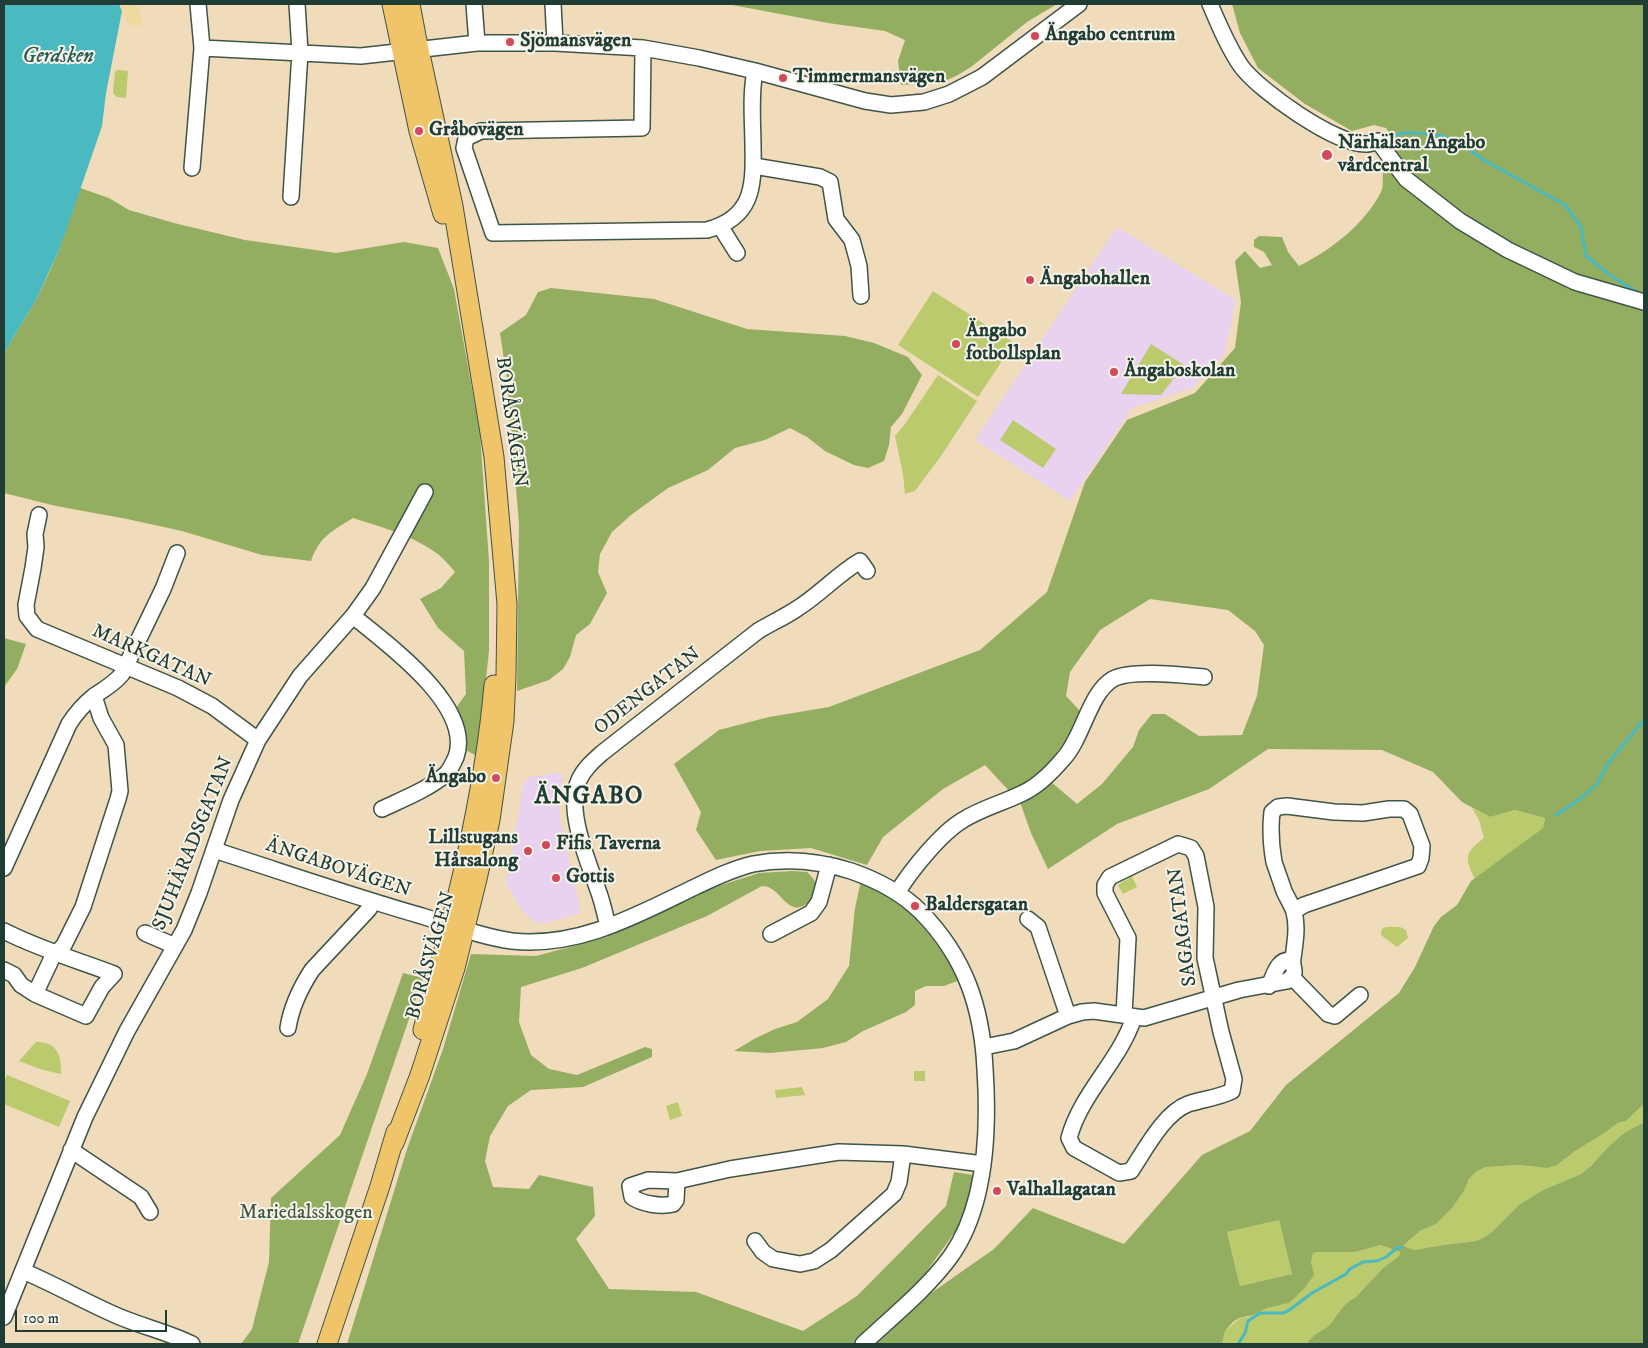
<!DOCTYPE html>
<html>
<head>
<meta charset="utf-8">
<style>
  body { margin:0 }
  #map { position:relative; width:1648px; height:1348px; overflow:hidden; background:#f0dbba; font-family:"IM FELL DW Pica",serif }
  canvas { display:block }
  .frame { position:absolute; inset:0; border:5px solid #1f3d34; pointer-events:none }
  .scale { position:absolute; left:15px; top:1310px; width:152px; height:22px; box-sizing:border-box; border:2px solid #1f3d34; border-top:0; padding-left:6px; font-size:15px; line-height:18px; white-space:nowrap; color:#1f3d34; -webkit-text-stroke:4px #f7f3e8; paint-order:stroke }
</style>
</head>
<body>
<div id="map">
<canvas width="1648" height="1348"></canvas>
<div class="frame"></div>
<div class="scale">100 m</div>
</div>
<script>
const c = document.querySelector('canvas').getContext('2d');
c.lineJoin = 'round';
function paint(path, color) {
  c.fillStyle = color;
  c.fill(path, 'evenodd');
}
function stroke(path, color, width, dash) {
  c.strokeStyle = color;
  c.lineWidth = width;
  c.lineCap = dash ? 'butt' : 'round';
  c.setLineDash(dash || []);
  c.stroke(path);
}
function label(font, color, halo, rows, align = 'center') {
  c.font = font + ' "IM FELL DW Pica",serif';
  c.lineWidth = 4;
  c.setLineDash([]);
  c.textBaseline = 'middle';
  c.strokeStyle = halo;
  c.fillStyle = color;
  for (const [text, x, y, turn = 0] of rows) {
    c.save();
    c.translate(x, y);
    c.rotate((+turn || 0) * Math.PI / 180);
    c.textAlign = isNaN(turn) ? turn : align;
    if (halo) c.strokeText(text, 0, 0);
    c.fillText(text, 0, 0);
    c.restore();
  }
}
paint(new Path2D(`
  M1117,227L1236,300L1224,355L1192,388L1132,408L1070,501L975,440Z
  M559,773L563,777L559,803L561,823L581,913L541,924L532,920L523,912L506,884L524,781L530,777Z`), '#e8d2ef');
paint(new Path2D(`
  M118,70L128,71L126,98L117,97L113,93L115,71Z
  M933,291L1014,343L978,397L898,345Z
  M1151,344L1184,365L1161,395L1121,394Z
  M938,375L977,401L941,456L915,491L905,494L903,474L895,436L905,424Z
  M1013,420L1056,449L1043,468L1000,440Z
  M1472,808L1490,817L1515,810L1545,818L1543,828L1475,879C1463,857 1466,852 1484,838L1479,820Z
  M1132,876L1137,887L1123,894L1118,885Z
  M1386,927H1400L1406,930L1408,938L1397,947L1381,935L1382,929Z
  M36,1042C57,1042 62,1055 61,1074L43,1070L19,1061Z
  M914,1071H925V1081H914Z
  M7,1075L70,1101L59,1127L4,1104V1082Z
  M802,1087L805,1095L776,1098L775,1090Z
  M678,1102L682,1116L670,1120L666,1106Z
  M1644,1104V1122L1624,1133L1609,1146L1591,1166L1581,1174L1543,1190L1520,1204L1492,1232L1483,1238L1476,1241L1443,1245L1414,1250L1402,1247L1420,1231L1436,1224L1452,1208L1464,1191L1469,1179L1477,1171L1486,1167L1519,1165L1535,1167L1564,1160L1567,1156L1575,1151L1603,1134L1618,1123L1626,1121Z
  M1279,1220L1292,1274L1240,1286L1227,1232Z
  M1381,1245L1400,1252V1255L1382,1269L1355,1298C1343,1302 1337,1318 1328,1326C1319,1334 1315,1333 1307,1344H1222L1225,1331L1240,1318L1248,1317L1267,1308L1288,1303L1304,1289L1313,1275L1311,1262L1313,1253L1316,1252H1355Z`), '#baca6d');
paint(new Path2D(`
  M727,4H1057L1027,22L971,67L956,76L943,82L901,85L898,61L905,40L885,31L828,23Z
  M1232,4H1644V1104L1626,1121L1618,1123L1603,1134L1575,1151L1557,1165L1547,1168L1519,1165L1486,1167L1477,1171L1469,1179L1464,1191L1452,1208L1436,1224L1420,1231L1403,1246L1414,1250L1443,1245L1476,1241L1483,1238L1492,1232L1520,1204L1543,1190L1581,1174L1591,1166L1609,1146L1624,1133L1644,1122V1344H1307C1315,1332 1319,1334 1328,1326C1337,1318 1343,1302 1355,1298L1382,1269L1400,1255V1252L1381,1245L1355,1252H1317L1313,1253L1311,1262L1314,1275L1304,1289L1289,1303L1267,1308L1253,1315L1239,1318L1233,1322L1225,1331L1222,1344H347L407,1149L443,1049L471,954L536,956L607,937L709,889L759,873L793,871L807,872C812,877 817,881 816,889C815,893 812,899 809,902C790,918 783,894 770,888C768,886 765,887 762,886L707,916L582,968L521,987L519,1022L531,1055L549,1069L577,1075L645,1047L652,1049V1057L583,1087L531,1090L508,1106L490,1136L485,1161L493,1187L529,1189L539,1175L593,1187L595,1216L576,1239L609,1289L696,1292L803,1331L857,1296L946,1206L954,1172L973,1175L962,1222L914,1289L924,1298L994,1249L1033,1208L1124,1244L1202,1155L1250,1131L1286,1085L1399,993L1415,967L1434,926L1441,917L1457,905L1471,881L1543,828L1545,818L1515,810L1490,817L1462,802L1433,772L1382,750L1268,749L1209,789L1117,824L1048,869L1031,833L1020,802L1036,794L1050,781L1077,804L1102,784L1133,747L1139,730L1152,714H1165L1199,736L1242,735L1257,696L1264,645L1255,631L1228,610L1150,599L1100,630L1070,672L1066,696L1082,713L1072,732L1042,773L1011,793L985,765L943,789L883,837L867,865L811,848L760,851L716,860L696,830L701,812L674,764L719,730L769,717L829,707L980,650L1047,592L1085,482L1127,420L1195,393L1235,348L1241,302L1235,261L1245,251L1260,268L1272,265L1264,252L1254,247V240L1259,236L1282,237L1288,252L1299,266C1331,250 1365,224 1381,192C1384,186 1382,179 1383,173C1384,167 1392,159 1396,154L1393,138L1386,128L1374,125L1352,131L1305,104L1258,68L1240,33ZM1279,1220L1292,1274L1240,1286L1227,1232Z
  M80,188L109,198L129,210L174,223L245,240L336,253L404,242L438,248L454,289L480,433L489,562V651L482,717L475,755L452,743L447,720L466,694L464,651L438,628L420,599L441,588L455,572C450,566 445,560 439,555C414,536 382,527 353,518C331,532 320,536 311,561L262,555L182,531L127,519L56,506L4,493V353L36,300L48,275L59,250Z
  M551,288L654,299L747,329L845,336L874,343L908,357L922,375L902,414L891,427L889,445L884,461L868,468L854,465L825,451L807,437L790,428L765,440L735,448L708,470L668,488L631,515L612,532L600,554L598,572L607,593L590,624L576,635L570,657L563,669L549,680L517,691L519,524L507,379L500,333L526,315L538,292Z
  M4,638L26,644L17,669L4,687Z
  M861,881C870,885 880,889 888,895C920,918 940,947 960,980L944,986H926L915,991V1005L906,1012L863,1031L846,1042L823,1048L770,1053L734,1051L754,1039L775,1029L797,1022L828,999L849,966L855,908Z
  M403,973L423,978L298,1344H241L252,1329L269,1262L271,1198L340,1135L367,1074Z`), '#93ae60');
paint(new Path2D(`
  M120,4H137L143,27L129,25Z`), '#eeda9e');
paint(new Path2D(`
  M4,4H119L122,11L106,93L102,126L69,222L59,250L36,300L4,353Z`), '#4ab9c0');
stroke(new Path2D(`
  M1391,137L1402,133H1418L1442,136L1461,143L1482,159L1565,205L1581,227L1586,256L1611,276L1639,293
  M1556,815L1580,799L1597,784L1608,763L1644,720
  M1238,1344L1245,1333L1248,1321L1260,1313H1283L1288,1311L1312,1293L1346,1274L1350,1269L1363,1262L1377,1261L1386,1257L1397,1248L1402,1247`), '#4ab9c0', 3);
const minor = new Path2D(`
  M474,4L477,43
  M553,4L555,43
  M1210,4C1219,25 1228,47 1241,66C1258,90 1337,146 1367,144C1370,144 1374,142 1378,141L1406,179L1460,221L1508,250L1575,282L1644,302
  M202,48L361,56L477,43H555L643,48L699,58L755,71L865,101L891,105L924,102L949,94L982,77L1079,4
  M643,48L642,128L481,131L466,138L464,148L493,233L707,230C752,218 754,188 753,148C753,123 750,96 755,71
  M754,166L820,177L830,182L836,219L852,240L859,266L861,296
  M192,168L202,48L198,4
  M291,197L300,52L297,4
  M720,226L737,253
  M39,515L35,534L36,547L33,568L26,605L27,616L37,629L178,688L212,706L258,740
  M353,616C387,644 474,706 456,757C453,763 451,769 446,774C429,789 403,799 382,809
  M214,850C283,872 352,896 422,916C451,925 482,937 512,941C579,948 637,915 695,887C714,878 732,869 753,864C785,858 820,861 851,871C877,880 901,892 921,912C965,957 982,1007 985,1069C989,1129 987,1205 951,1256C927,1289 893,1316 863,1344
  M4,868L69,724C76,713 84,704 94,696C104,689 114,684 122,674L163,589L177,553
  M897,893C911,870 941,833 963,820C982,808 1003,803 1023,793C1038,786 1052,772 1063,759C1083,738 1089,693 1113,679C1131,669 1182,675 1204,677
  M1028,919L1038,927L1068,1016
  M608,926C605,915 603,904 599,893C589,863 565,810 579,780C584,769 593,761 602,753L758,631C771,623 785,617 798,608C820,594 838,574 860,561L867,571
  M4,931C39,949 77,960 114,974L102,987L86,1016L35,994L52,958L64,945L83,907L118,799L120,791L116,745L101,718L94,696
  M145,933L175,946
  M771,934L811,913L819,902L829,865
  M4,970L14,975L21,985L35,994
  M1292,977L1328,1014L1335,1016L1360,995
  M1269,986C1274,975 1278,957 1292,961
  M1124,1015L1128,938L1105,893V885L1110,877L1178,844L1191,848L1196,856L1206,907L1205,958L1221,1032L1234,1079L1232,1091C1218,1098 1203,1099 1188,1104C1164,1113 1145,1150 1131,1171L1119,1173L1074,1148L1069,1138C1081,1093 1120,1061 1134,1017
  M288,1028C291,1008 301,987 312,970L369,909L372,901
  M984,1047L1014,1041L1068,1016L1082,1012L1094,1011L1144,1018L1239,990L1287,981C1300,972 1291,970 1293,958C1295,943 1298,927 1294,912C1292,905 1287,898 1284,891C1281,882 1277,871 1274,862C1271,845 1270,829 1272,812L1278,807L1287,806L1334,812L1363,813L1389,809H1404L1410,814L1422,846L1421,858L1418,866L1304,905L1294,911
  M71,1150L141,1197L150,1212
  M677,1181L676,1200L673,1204C661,1207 642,1204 632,1197L630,1186L648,1180L677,1181L730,1169L839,1152L903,1154L983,1164
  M755,1241L763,1252L773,1259L800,1264L814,1261L831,1250L894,1194L899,1182L903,1154
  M23,1271C56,1285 87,1303 120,1317C144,1327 170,1333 192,1344
  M4,1317L85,1117L127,1031L184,930L199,893L231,800L258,740L300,676L353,616L373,588L425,492`);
const major = new Path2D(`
  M392,4L419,131L443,214
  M423,1030C453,918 484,801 494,685
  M394,1143L420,1075L455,968L477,879L490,820L496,778L504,721L506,676L507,604L494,457L453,206L416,36L410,4
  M327,1344L380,1186L396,1132`);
stroke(minor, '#3e5548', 18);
stroke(major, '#3e5548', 21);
stroke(minor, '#fff', 15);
stroke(major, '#f0c469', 19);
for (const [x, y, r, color] of [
  [1035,36,5,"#d1495b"],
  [510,42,5,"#d1495b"],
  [783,78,5,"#d1495b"],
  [419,131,5,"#d1495b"],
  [1327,155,6,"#d1495b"],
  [1030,280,5,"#d1495b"],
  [956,344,5,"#d1495b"],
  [1114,372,5,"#d1495b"],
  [496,778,5,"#d1495b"],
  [546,845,5,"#d1495b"],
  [528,851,5,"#d1495b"],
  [556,878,5,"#d1495b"],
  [915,906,5,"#d1495b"],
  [997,1191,5,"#d1495b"]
]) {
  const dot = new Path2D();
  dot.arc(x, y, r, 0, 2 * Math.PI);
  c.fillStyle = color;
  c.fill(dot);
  stroke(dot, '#f7f3e8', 2);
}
label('bold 20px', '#1f3d34', '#f7f3e8', [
  ["Ängabo centrum",1045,36],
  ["Sjömansvägen",520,42],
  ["Timmermansvägen",793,78],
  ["Gråbovägen",429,131],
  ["Närhälsan Ängabo",1338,144],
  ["vårdcentral",1338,167],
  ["Ängabohallen",1040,280],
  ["Ängabo",966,332],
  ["fotbollsplan",966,355],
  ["Ängaboskolan",1124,372],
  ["Ängabo",486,778,"right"],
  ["Lillstugans",518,839,"right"],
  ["Hårsalong",518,862,"right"],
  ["Fifis Taverna",556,845],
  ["Gottis",566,878],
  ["Baldersgatan",925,906],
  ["Valhallagatan",1007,1191]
], 'left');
label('20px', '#1f3d34', '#f7f3e8', [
  ["BORÅSVÄGEN",510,422,82],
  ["MARKGATAN",151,657,24],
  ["ODENGATAN",648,692,-38],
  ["SJUHÄRADSGATAN",194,844,-68],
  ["ÄNGABOVÄGEN",338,869,18],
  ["SAGAGATAN",1184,927,-97],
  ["BORÅSVÄGEN",432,956,-74]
]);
label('20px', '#3e593f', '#f7f3e8', [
  ["Mariedalsskogen",306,1214]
]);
label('italic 21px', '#2a5c57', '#f7f3e8', [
  ["Gerdsken",58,58]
]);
c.letterSpacing = '1px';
label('bold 25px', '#1f3d34', '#f7f3e8', [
  ["ÄNGABO",589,798]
]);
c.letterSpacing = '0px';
</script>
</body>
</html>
